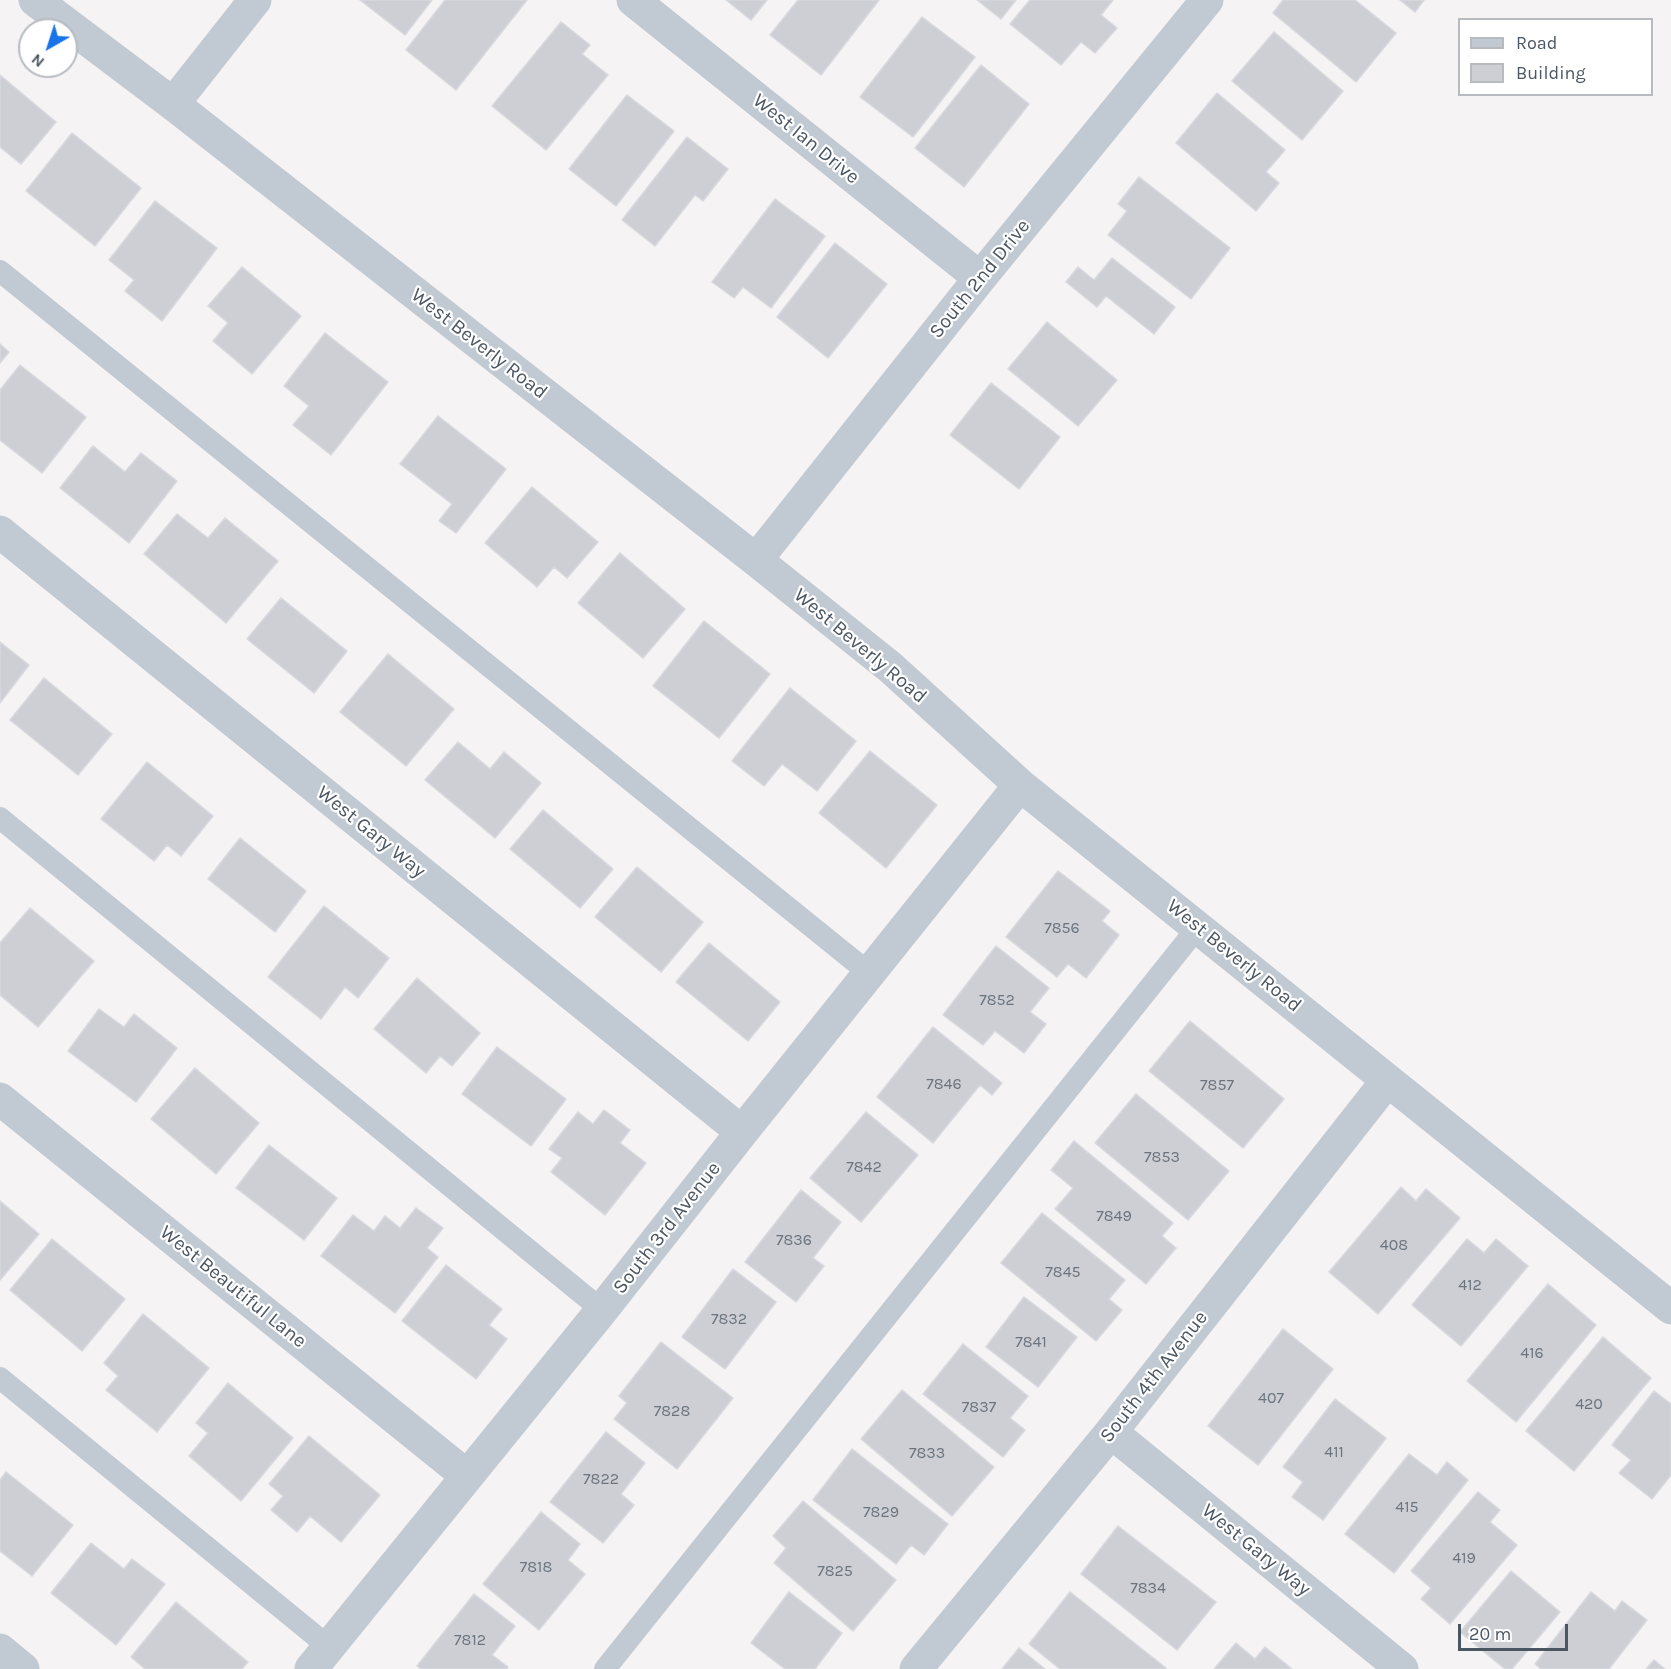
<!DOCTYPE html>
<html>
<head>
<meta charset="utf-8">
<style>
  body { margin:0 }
  #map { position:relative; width:1671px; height:1669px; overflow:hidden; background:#f5f3f3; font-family:Karla,sans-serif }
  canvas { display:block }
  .legend { position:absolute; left:1458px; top:18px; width:195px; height:78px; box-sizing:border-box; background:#fff; border:2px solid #b7bbc0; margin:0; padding:8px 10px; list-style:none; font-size:18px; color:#4a5661 }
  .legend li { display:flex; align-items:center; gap:12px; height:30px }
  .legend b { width:30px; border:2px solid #b7bbc0 }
  .north { position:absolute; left:18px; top:18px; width:60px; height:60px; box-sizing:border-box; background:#fff; border:2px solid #b7bbc0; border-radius:50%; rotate:219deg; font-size:16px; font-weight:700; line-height:24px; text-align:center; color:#4a5661 }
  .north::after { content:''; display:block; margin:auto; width:21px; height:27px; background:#1a73e8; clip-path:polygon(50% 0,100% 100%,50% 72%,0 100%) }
  .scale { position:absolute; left:1458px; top:1624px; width:110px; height:27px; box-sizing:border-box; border:3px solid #4a5661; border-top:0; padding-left:8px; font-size:18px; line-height:21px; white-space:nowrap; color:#4a5661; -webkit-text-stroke:4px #fff; paint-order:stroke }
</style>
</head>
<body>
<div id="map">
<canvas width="1671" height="1669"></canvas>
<ul class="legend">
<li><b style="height:8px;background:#c1cad2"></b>Road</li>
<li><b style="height:16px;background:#cdcfd5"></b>Building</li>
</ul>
<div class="north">N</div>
<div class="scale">20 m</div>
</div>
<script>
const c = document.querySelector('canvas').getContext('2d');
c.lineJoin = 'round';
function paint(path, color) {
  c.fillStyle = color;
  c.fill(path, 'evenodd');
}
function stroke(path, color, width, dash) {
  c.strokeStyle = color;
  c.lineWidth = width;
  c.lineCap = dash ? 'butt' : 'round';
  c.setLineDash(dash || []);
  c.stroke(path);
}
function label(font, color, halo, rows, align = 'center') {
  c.font = font + ' Karla,sans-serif';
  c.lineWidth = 4.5;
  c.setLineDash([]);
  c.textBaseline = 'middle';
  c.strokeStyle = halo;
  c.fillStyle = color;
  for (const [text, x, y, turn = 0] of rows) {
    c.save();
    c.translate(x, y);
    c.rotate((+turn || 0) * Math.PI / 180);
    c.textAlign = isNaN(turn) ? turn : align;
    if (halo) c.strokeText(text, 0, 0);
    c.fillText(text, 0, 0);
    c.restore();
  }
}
const building = new Path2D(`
  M360,0H432L405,35Z
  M445,0H527L456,90L406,50Z
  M726,0H767L751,20Z
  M798,0H879L821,75L770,35Z
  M977,0H1016L1001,19Z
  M1030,0H1113L1101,15L1117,28L1095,53L1081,42L1061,65L1010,24Z
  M1283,0H1355L1396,33L1356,82L1273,13Z
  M1400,0H1424L1415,12Z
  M922,17L975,57L913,137L860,97Z
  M561,22L590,45L582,54L608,75L546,150L492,106Z
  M1274,32L1343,91L1302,140L1232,81Z
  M981,65L1029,104L964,187L915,148Z
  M0,75L56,122L21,164L0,147Z
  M1217,93L1285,150L1266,172L1279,183L1256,211L1176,143Z
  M627,95L674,131L616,206L569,169Z
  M72,133L141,188L95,246L26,191Z
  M687,137L728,169L703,201L695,195L655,246L622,220Z
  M1139,177L1230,248L1191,299L1108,235L1127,211L1118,204Z
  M775,199L825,236L771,308L743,287L734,298L712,282Z
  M155,201L217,248L162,321L125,291L134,280L109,260Z
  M835,243L887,284L828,358L777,317Z
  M1112,258L1175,307L1154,334L1106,296L1097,307L1066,282L1078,267L1094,280Z
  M242,267L301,316L252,374L213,341L228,323L208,306Z
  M1047,322L1117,380L1078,426L1008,369Z
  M325,333L388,382L331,455L293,425L309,406L284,386Z
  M0,344L9,352L0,363Z
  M20,365L86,417L42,473L0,440V390Z
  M991,383L1060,437L1019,489L950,435Z
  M438,416L506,469L456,533L439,521L452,504L400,464Z
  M93,446L125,472L141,453L177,481L129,543L60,488Z
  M532,487L598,542L567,578L554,567L537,587L485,543Z
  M177,514L208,538L225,518L278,561L226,623L144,554Z
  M620,553L685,609L643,658L578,603Z
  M281,598L347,651L314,693L247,639Z
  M704,621L770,674L719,738L653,686Z
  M0,642L29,665L0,703Z
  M388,654L454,709L406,766L340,712Z
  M44,678L112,734L78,775L10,720Z
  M790,688L856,741L817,791L782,764L764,786L732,761Z
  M458,742L490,769L504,752L541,783L495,838L425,780Z
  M870,751L937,805L886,868L819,813Z
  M147,762L213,816L181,856L167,845L154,861L101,819Z
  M543,810L613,869L580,908L510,849Z
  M240,838L306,891L275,932L208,879Z
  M637,867L703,922L661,972L595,917Z
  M1058,871L1110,911L1102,921L1119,935L1086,978L1068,964L1057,977L1006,937Z
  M324,906L389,958L358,998L345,987L321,1019L268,977Z
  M30,908L94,961L38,1027L0,995V943Z
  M709,943L780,1002L748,1041L676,982Z
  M996,946L1049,988L1030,1012L1046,1024L1024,1053L995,1031L983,1045L943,1015Z
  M417,978L480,1033L452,1066L440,1056L426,1073L374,1029Z
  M99,1009L124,1027L134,1014L177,1048L136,1102L68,1051Z
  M1190,1021L1284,1099L1243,1148L1149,1071Z
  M933,1027L1002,1083L992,1095L980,1085L933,1143L877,1097Z
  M497,1047L566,1099L531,1146L462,1094Z
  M195,1068L259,1123L216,1174L151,1119Z
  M1136,1094L1229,1171L1188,1220L1095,1143Z
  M604,1110L630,1130L620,1143L646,1163L605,1215L551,1172L562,1158L549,1149L578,1112L593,1124Z
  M866,1112L918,1155L861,1222L810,1178Z
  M1074,1141L1173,1223L1162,1236L1176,1248L1146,1284L1055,1209L1073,1188L1051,1170Z
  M269,1145L337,1198L304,1240L236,1188Z
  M1401,1187L1416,1201L1426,1189L1460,1218L1378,1314L1329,1272Z
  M801,1190L841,1222L813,1258L824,1266L796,1302L745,1262Z
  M0,1201L39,1234L0,1280Z
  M416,1208L443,1228L427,1248L438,1257L395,1313L321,1256L353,1215L374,1231L385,1216L400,1228Z
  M1042,1213L1125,1280L1109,1299L1122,1310L1096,1341L1001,1263Z
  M52,1239L125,1299L82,1351L10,1290Z
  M1467,1239L1484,1253L1496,1239L1528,1266L1461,1346L1412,1305Z
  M446,1265L502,1309L489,1325L507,1339L476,1379L402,1321Z
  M733,1269L776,1302L725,1369L682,1337Z
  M1548,1284L1596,1325L1516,1422L1467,1381Z
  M1024,1297L1077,1337L1038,1387L986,1347Z
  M143,1314L209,1368L157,1432L106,1390L118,1376L104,1363Z
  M1283,1329L1333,1369L1258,1465L1208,1426Z
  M1603,1337L1651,1378L1574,1471L1526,1431Z
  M661,1342L733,1398L677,1469L614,1419L627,1403L619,1396Z
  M963,1344L1028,1396L1010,1418L1025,1430L1003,1457L923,1394Z
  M228,1383L293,1438L241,1501L189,1456L208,1433L196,1423Z
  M902,1390L994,1467L952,1516L861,1439Z
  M1654,1391L1671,1404V1475L1652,1499L1619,1473L1631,1460L1612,1445Z
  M1335,1399L1386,1438L1323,1520L1292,1497L1303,1482L1283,1467Z
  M606,1432L645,1463L621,1494L634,1505L603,1543L550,1502Z
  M309,1436L380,1495L341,1542L310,1516L297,1532L271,1510L283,1496L269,1484Z
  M852,1449L948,1524L924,1555L911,1545L896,1564L813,1500Z
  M1409,1454L1437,1475L1447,1462L1468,1480L1394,1573L1345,1534Z
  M6,1472L73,1525L32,1576L0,1551V1480Z
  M1478,1492L1500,1510L1490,1522L1517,1545L1450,1624L1421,1599L1431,1588L1411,1571Z
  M803,1501L896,1580L853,1631L774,1563L786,1548L773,1536Z
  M541,1512L580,1544L568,1560L585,1574L539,1630L483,1584Z
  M1118,1526L1216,1602L1177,1650L1081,1574Z
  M91,1543L124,1569L132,1559L165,1584L116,1645L51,1593Z
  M1511,1571L1560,1612L1512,1669H1505L1460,1632Z
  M789,1592L842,1633L815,1669H785L751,1643Z
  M1070,1592L1166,1668L1165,1669H1060L1029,1644Z
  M1591,1592L1615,1611L1622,1601L1647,1620L1609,1669H1541L1535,1664Z
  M474,1594L515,1626L492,1655L508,1667L507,1669H421L417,1666Z
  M176,1602L248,1662L242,1669H145L131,1657Z
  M1236,1643L1255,1659L1265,1647L1292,1669H1214Z
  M1019,1648L1045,1669H1002Z
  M1654,1660L1665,1669H1646Z`);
paint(building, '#cdcfd5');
stroke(building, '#d7d9de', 1.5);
stroke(new Path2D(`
  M0,271L869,973
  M0,818L602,1310
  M0,1378L329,1647
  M605,1669L1198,927`), '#c1cad2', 22);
stroke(new Path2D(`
  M35,0L173,104L756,560L890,667L1020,785L1671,1308
  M633,0L980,278
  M173,104L255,0
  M0,532L742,1132
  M756,560L980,278L1207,0
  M0,1099L467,1476
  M1111,1432L1402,1669
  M0,1650L23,1669
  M311,1669L602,1310L742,1132L1020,785
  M916,1669L1111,1432L1387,1081`), '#c1cad2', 33);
label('16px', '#6b747e', null, [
  ["7856",1062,928],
  ["7852",997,1000],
  ["7846",944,1084],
  ["7857",1217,1085],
  ["7853",1162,1157],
  ["7842",864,1167],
  ["7849",1114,1216],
  ["7836",794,1240],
  ["408",1394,1245],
  ["7845",1063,1272],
  ["412",1470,1285],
  ["7832",729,1319],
  ["7841",1031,1342],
  ["416",1532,1353],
  ["407",1271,1398],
  ["420",1589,1404],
  ["7837",979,1407],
  ["7828",672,1411],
  ["411",1334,1452],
  ["7833",927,1453],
  ["7822",601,1479],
  ["415",1407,1507],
  ["7829",881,1512],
  ["419",1464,1558],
  ["7818",536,1567],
  ["7825",835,1571],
  ["7834",1148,1588],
  ["7812",470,1640]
]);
label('20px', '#4a5661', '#fff', [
  ["West Ian Drive",806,139,39],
  ["South 2nd Drive",980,279,-51],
  ["West Beverly Road",479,344,38],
  ["West Beverly Road",860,646,40],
  ["West Gary Way",371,832,39],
  ["West Beverly Road",1234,956,39],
  ["South 3rd Avenue",667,1228,-52],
  ["West Beautiful Lane",233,1287,39],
  ["South 4th Avenue",1154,1377,-52],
  ["West Gary Way",1256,1550,39]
]);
</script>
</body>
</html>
